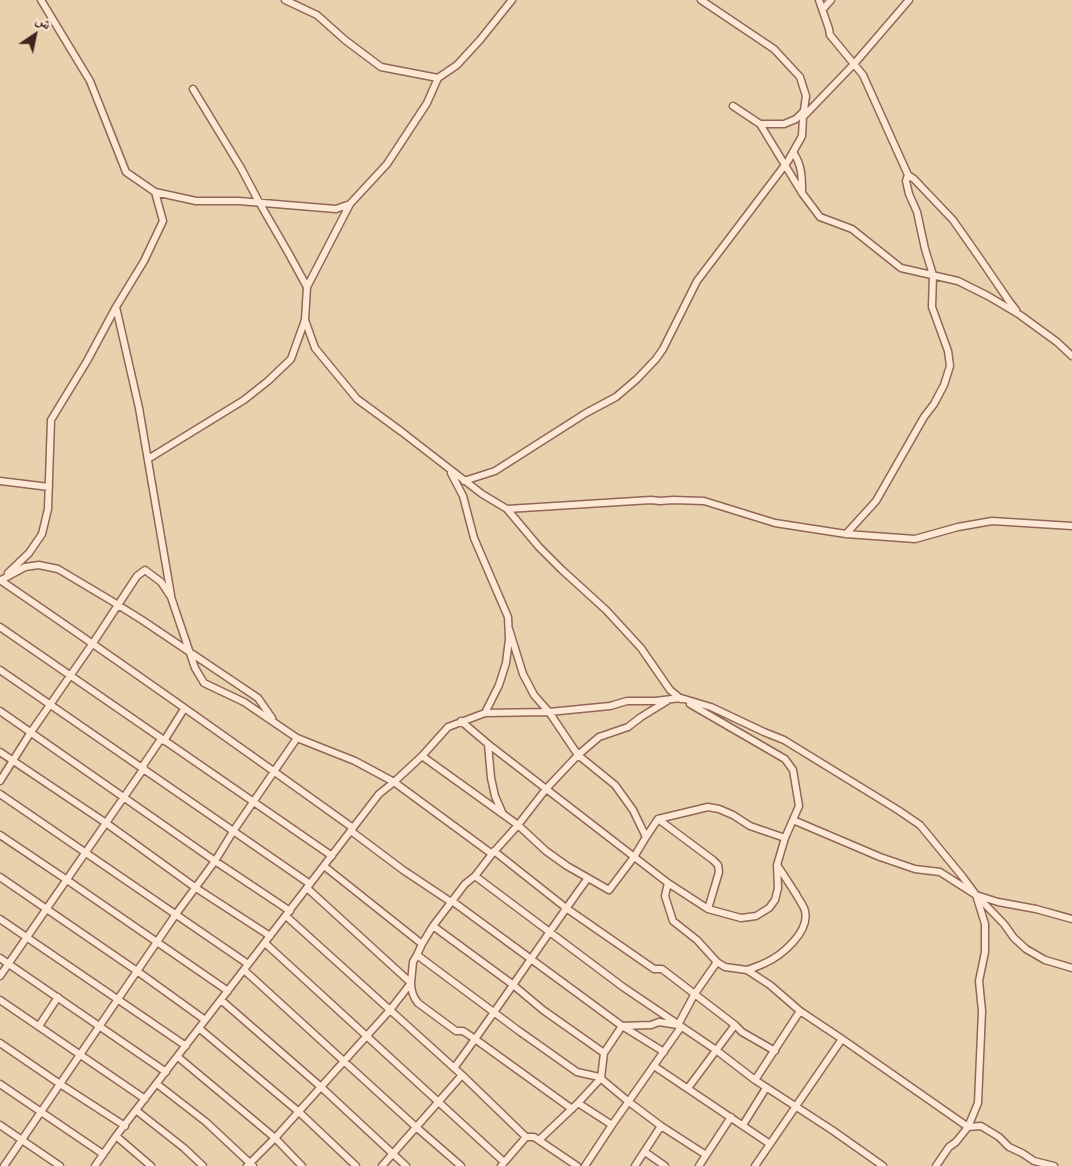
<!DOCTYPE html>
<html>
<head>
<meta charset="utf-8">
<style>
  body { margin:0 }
  #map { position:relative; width:1072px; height:1166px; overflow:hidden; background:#f3d8c2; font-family:Spectral,"Noto Naskh Arabic",serif }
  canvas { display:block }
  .north { position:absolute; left:10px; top:10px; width:50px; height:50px; -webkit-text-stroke:4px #fae5d2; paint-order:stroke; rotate:34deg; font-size:14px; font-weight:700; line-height:20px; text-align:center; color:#3e241c }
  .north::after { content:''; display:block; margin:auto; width:18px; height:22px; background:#3e241c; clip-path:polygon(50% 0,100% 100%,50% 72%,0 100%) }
</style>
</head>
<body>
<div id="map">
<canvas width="1072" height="1166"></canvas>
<div class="north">ش</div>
</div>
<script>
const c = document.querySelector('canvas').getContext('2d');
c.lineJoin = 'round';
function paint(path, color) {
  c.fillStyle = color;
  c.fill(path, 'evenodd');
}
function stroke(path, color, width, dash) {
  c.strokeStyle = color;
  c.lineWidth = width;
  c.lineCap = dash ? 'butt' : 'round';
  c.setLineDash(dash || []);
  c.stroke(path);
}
paint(new Path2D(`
  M0,0H1072V1166H0Z`), '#ead1ae');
const minor = new Path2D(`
  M41,0L90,81L126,172L155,192L163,221L144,261L116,307L139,408L171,595
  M285,0L317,15L345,40L381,67L438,78
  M701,0L774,49L800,77L806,96L803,117
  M819,0L829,29L830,35L863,75L908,175L906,181L909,194L917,212L925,249L933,275L932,307L948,351L950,366L944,385L934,404L924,417L876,501L846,534
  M823,9L831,0
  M193,89L241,168L259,202L289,254L307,287
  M733,106L760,124H784L796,119L803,112
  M760,124L802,193L820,217L852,229L901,268L958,281L988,296L1020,315L1057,342L1072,356
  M793,152C802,165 802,177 802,192
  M908,175L914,179L953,220L981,260L1009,301L1016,310
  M155,192L196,201H239L336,209L350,204
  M305,320L315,348L357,399L402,432L482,494L507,509L651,500L660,501L673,500L704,501L775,523L846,534L915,539L958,527L992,521L1072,526
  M148,459L244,400L268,381L291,359L305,320L307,287L350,204L387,164L427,103L438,78L457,65L480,40L512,0
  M451,473L463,496L474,538L508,617L509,639L506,663L499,685L485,713
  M0,481L49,487
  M464,481L495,471L586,413L616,397L637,379L656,359L663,349L697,281L788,161L802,136L803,117L854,64L909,0
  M507,509L539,547L561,569L606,610L641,648L670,690L681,699
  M8,573L29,553L42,534L48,509L51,420L87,361L116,307
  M0,580C119,661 236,744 353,828
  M1,580L25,567L39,565L58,569L110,600L142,620L258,698L272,718
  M0,627L332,856
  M0,670L310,884
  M0,711L215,861L290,911
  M461,721L488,744L668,883L708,909L741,918L756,916L769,908L775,900L778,888L777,865L785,838L799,806L793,770L785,759L690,704
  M164,741L184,709
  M488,744L491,778L495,796L502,812
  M0,752L106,823L196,888L270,936
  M422,756L518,825L546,851L567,866L609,890L634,857L646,837L633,810L615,785L578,755L549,712L534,695L523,674L509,629
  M142,767L161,739
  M0,781L31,732L93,643L137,576L145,570L161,582L171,597L195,668L204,683L244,702L297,738L355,761L394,782L492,854
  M0,794L248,964
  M658,819L713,860L718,865L719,872L708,909
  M793,820L880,857L915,869L940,872L976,895L998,902L1036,909L1072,919
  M351,831L403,870L451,902
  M0,835L67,880L228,991
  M646,837L658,819L708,807L719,809L733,815L750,826L785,838
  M494,851L566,908L654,969H662L735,1025L742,1032L775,1051
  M324,866L422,944
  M475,876L623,987L716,1050L755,1080L832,1130L883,1166
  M0,877L137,971L205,1020
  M668,883L665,896L673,921L697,940L717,962L725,967L747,970L770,985L800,1011L755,1080
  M307,888L411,983C411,991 413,997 418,1003L456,1031H463L475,1039L572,1109
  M977,896L1004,924L1014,938L1026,949L1045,960L1072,968
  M452,901L622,1026L664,1052
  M286,916L462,1075L526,1137H534L577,1166
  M0,919L186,1046
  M433,926L512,984L543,1010L604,1053
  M265,943L504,1162
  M417,955L519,1031L577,1072L599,1077L629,1102L661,1126L706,1155
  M0,958L166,1072
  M244,970L416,1127L461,1166
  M747,970C753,968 759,966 765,963C781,956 810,932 805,911C804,906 799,900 796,894C790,885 784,875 777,865
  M0,976L144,768
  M0,1000L145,1099
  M221,1000L321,1087L406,1166
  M800,1011L842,1039L968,1127L981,1126L999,1137L1009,1147L1022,1153L1034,1161L1054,1166
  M39,1026L58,997
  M200,1029L299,1112L356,1166
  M0,1043L60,1084L125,1126
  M178,1057L275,1138L302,1166
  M654,1066L770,1144
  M454,1068C500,1006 542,941 588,878
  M0,1084L103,1154
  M157,1084L206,1122L253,1166
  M688,1088L735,1025
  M578,1103L612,1125
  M137,1111L184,1148L203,1166
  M0,1125L60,1166
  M743,1125L766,1088
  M116,1136L151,1166
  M539,1140L578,1103L601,1078L604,1053L622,1026L651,1025L659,1022L678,1025L694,995L717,962
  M645,1152L665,1166
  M4,1166L176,914L215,861L234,830L297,738
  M95,1166L116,1136L379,794L394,782L422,756L448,727L485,713L549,712L610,706L627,701H655L681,698L711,707L764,732L784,740L898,810L920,825L962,876L976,895L985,924V952L979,981L982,1011L978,1103L968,1127L956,1142L949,1147L936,1166
  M247,1166L275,1138L390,1010L411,983L413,962L417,955L422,944L433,926L465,884L475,876L492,854L518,825L546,789L578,755L599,737L628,727L641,717L667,701
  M382,1166L462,1075
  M501,1166L526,1137
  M585,1166L612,1125L681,1027
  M635,1166L661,1126
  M699,1166L731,1117
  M755,1166L842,1039`);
stroke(minor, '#906756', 9);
stroke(minor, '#fde8d6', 6);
</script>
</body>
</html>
